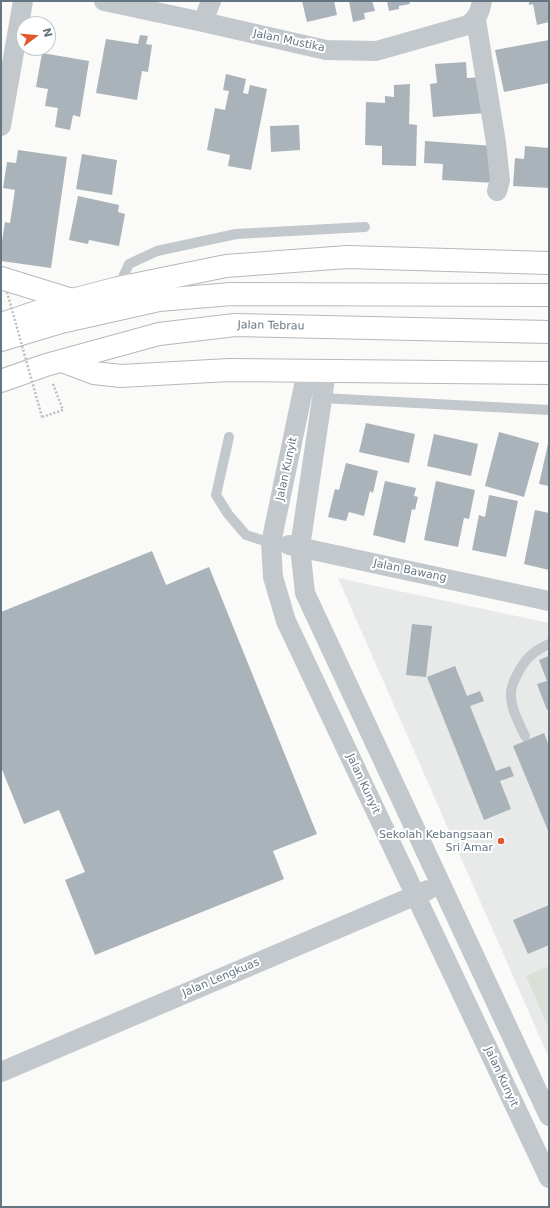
<!DOCTYPE html>
<html>
<head>
<meta charset="utf-8">
<style>
  body { margin:0 }
  #map { position:relative; width:550px; height:1208px; overflow:hidden; background:#fafaf8; font-family:"DejaVu Sans",sans-serif }
  canvas { display:block }
  .frame { position:absolute; inset:0; border:2px solid #657683; pointer-events:none }
  .north { position:absolute; left:16px; top:16px; width:40px; height:40px; box-sizing:border-box; background:#fff; border:1px solid #c1c8cd; border-radius:50%; rotate:74deg; font-size:11px; font-weight:700; line-height:16px; text-align:center; color:#657683 }
  .north::after { content:''; display:block; margin:auto; width:14px; height:18px; background:#e4572e; clip-path:polygon(50% 0,100% 100%,50% 72%,0 100%) }
</style>
</head>
<body>
<div id="map">
<canvas width="550" height="1208"></canvas>
<div class="frame"></div>
<div class="north">N</div>
</div>
<script>
const c = document.querySelector('canvas').getContext('2d');
c.lineJoin = 'round';
function paint(path, color) {
  c.fillStyle = color;
  c.fill(path, 'evenodd');
}
function stroke(path, color, width, dash) {
  c.strokeStyle = color;
  c.lineWidth = width;
  c.lineCap = dash ? 'butt' : 'round';
  c.setLineDash(dash || []);
  c.stroke(path);
}
function label(font, color, halo, rows, align = 'center') {
  c.font = font + ' "DejaVu Sans",sans-serif';
  c.lineWidth = 4;
  c.setLineDash([]);
  c.textBaseline = 'middle';
  c.strokeStyle = halo;
  c.fillStyle = color;
  for (const [text, x, y, turn = 0] of rows) {
    c.save();
    c.translate(x, y);
    c.rotate((+turn || 0) * Math.PI / 180);
    c.textAlign = isNaN(turn) ? turn : align;
    if (halo) c.strokeText(text, 0, 0);
    c.fillText(text, 0, 0);
    c.restore();
  }
}
paint(new Path2D(`
  M338,578L549,623V1058Z`), '#e8e9e9');
paint(new Path2D(`
  M549,966V1029L526,976Z`), '#dadfd7');
paint(new Path2D(`
  M302,1H334L337,15L307,22Z
  M349,1H372L375,11L364,13L365,19L353,22Z
  M387,1H409L410,4L399,6V9L389,11Z
  M529,1H549V22L537,25L533,4L529,5Z
  M140,35L148,36L146,44L152,45L148,72L142,71L137,100L96,93L106,39L138,44Z
  M549,40V83L504,92L495,50Z
  M42,53L89,61L80,117L73,115L70,130L55,127L58,108L45,106L48,89L36,87Z
  M466,62L467,78L482,77L485,113L433,117L430,84L437,83L435,64Z
  M226,74L246,79L243,93L248,94L250,85L267,89L251,170L228,166L230,155L207,150L215,108L225,110L229,91L223,90Z
  M410,84L409,124L417,125L416,166L382,165V146L365,145L366,102L385,103V96L394,97V85Z
  M299,125L300,150L271,152L270,126Z
  M425,141L494,146L496,183L442,180L443,164L424,163Z
  M525,146L549,148V188L513,186L515,158L524,159Z
  M18,150L67,157L51,268L1,261V241H2L5,222L10,223L15,190L3,188L7,162L16,163Z
  M82,154L117,160L112,195L76,189Z
  M78,196L119,205L118,212L125,214L119,246L89,240L88,244L69,240Z
  M366,423L415,434L409,463L359,452Z
  M499,432L539,443L524,497L485,486Z
  M434,434L478,444L471,476L427,466Z
  M548,444H549V486L539,484Z
  M346,463L378,471L373,493L370,491L364,516L349,512L346,521L328,517L335,489L339,490Z
  M385,481L416,488L414,496L418,497L415,510L412,509L405,543L373,535Z
  M436,481L475,490L469,519L464,518L458,547L424,540Z
  M489,495L518,501L506,557L472,550L479,515L485,517Z
  M535,510L549,513V570L524,564Z
  M152,551L166,585L209,567L317,834L273,851L284,879L95,955L65,880L85,872L59,810L24,824L1,767V612Z
  M412,624L432,626L426,677L406,675Z
  M549,656V709L547,710L537,684L547,681L539,660Z
  M455,666L467,696L480,691L484,701L470,706L496,771L510,766L514,776L500,781L511,809L484,820L427,677Z
  M544,733L549,746V833L513,746Z
  M549,905V945L528,954L513,920Z`), '#aab3b9');
const secondary = new Path2D(`
  M1,278L72,300`);
const trunk = new Path2D(`
  M1,324L72,300L118,288L226,266L347,257L549,263
  M1,340L61,322L159,300L231,294L549,295
  M62,361L94,373L121,376L229,370L549,373
  M1,381L46,365L159,334L235,325L549,332`);
stroke(secondary, '#b3babf', 24);
stroke(trunk, '#b4b9bd', 24);
stroke(new Path2D(`
  M42,417L63,410L53,384`), '#bbbfc2', 2.5, [2, 2]);
stroke(new Path2D(`
  M118,288L129,264L157,251L236,234L365,227
  M322,398L549,410
  M229,437L216,495L228,514L246,535L271,543
  M525,736C519,723 510,707 511,693C511,686 514,681 517,675C524,660 533,651 549,644`), '#c3c8cc', 10);
stroke(new Path2D(`
  M104,1L203,22L326,50L376,51L468,25C477,19 480,12 482,1
  M476,20L496,143L500,180L497,191
  M203,22L211,1
  M1,126L23,1
  M307,371L271,543L273,577L286,621L549,1178
  M326,372L300,547L305,593L549,1116
  M289,545L549,601
  M1,1072L428,890`), '#c3c8cc', 20);
stroke(secondary, '#fff', 22);
stroke(trunk, '#fff', 22);
stroke(new Path2D(`
  M7,292L42,417`), '#bbbfc2', 2.5, [2, 2]);
for (const [x, y, r, color] of [
  [501,841,4,"#e4572e"]
]) {
  const dot = new Path2D();
  dot.arc(x, y, r, 0, 2 * Math.PI);
  c.fillStyle = color;
  c.fill(dot);
  stroke(dot, '#fff', 1.5);
}
label('11px', '#657683', '#fff', [
  ["Jalan Mustika",289,41,12],
  ["Jalan Tebrau",271,326,1],
  ["Jalan Kunyit",287,469,-78],
  ["Jalan Bawang",410,571,12],
  ["Jalan Kunyit",363,784,65],
  ["Jalan Lengkuas",221,978,-23],
  ["Jalan Kunyit",501,1077,65]
]);
label('11px', '#657683', '#fff', [
  ["Sekolah Kebangsaan",493,835],
  ["Sri Amar",493,848]
], 'right');
</script>
</body>
</html>
